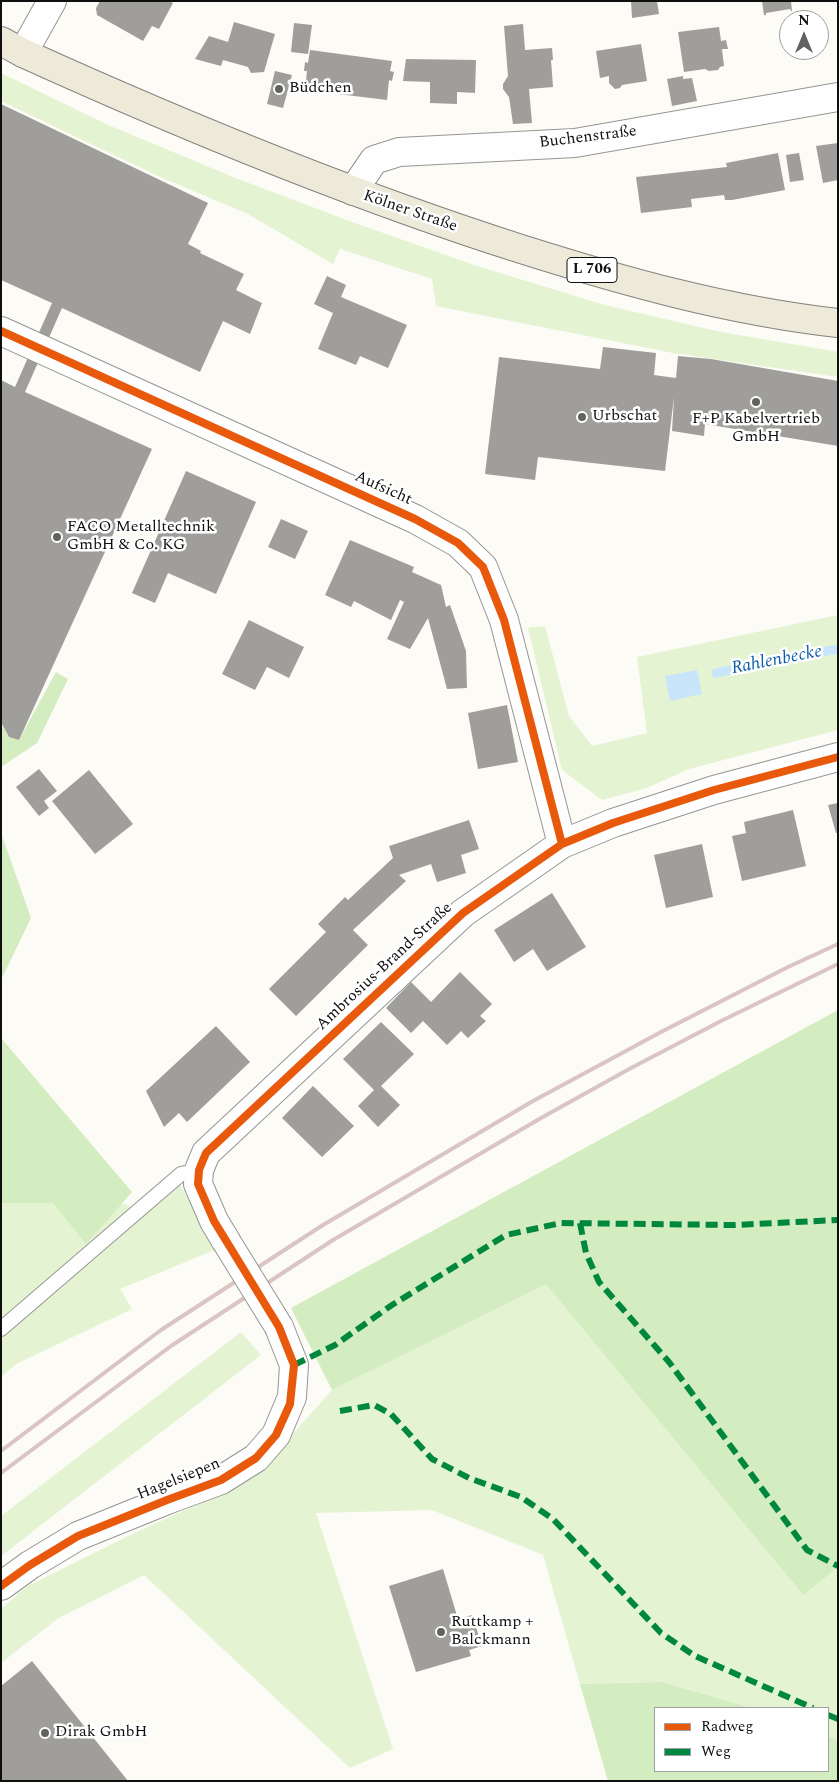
<!DOCTYPE html>
<html>
<head>
<meta charset="utf-8">
<style>
  body { margin:0 }
  #map { position:relative; width:839px; height:1782px; overflow:hidden; background:#fcfbf5; font-family:Spectral,serif }
  canvas { display:block }
  .frame { position:absolute; inset:0; border:2px solid #0f0f0f; pointer-events:none }
  .legend { position:absolute; left:654px; top:1707px; width:175px; height:65px; box-sizing:border-box; background:#fff; border:1px solid #9f9f9f; margin:0; padding:6px 9px; list-style:none; font-size:15px; color:#0f0f0f }
  .legend li { display:flex; align-items:center; gap:10px; height:25px }
  .legend b { width:25px; border:1px solid #9f9f9f }
  .north { position:absolute; left:779px; top:10px; width:50px; height:50px; box-sizing:border-box; background:#fff; border:1px solid #9f9f9f; border-radius:50%; rotate:0deg; font-size:14px; font-weight:700; line-height:20px; text-align:center; color:#0f0f0f }
  .north::after { content:''; display:block; margin:auto; width:18px; height:22px; background:#626260; clip-path:polygon(50% 0,100% 100%,50% 72%,0 100%) }
</style>
</head>
<body>
<div id="map">
<canvas width="839" height="1782"></canvas>
<div class="frame"></div>
<ul class="legend">
<li><b style="height:6px;background:#e8590c"></b>Radweg</li>
<li><b style="height:6px;background:#00873e"></b>Weg</li>
</ul>
<div class="north">N</div>
</div>
<script>
const c = document.querySelector('canvas').getContext('2d');
c.lineJoin = 'round';
function paint(path, color) {
  c.fillStyle = color;
  c.fill(path, 'evenodd');
}
function stroke(path, color, width, dash) {
  c.strokeStyle = color;
  c.lineWidth = width;
  c.lineCap = dash ? 'butt' : 'round';
  c.setLineDash(dash || []);
  c.stroke(path);
}
function label(font, color, halo, rows, align = 'center') {
  c.font = font + ' Spectral,serif';
  c.lineWidth = 5;
  c.setLineDash([]);
  c.textBaseline = 'middle';
  c.strokeStyle = halo;
  c.fillStyle = color;
  for (const [text, x, y, turn = 0] of rows) {
    c.save();
    c.translate(x, y);
    c.rotate((+turn || 0) * Math.PI / 180);
    c.textAlign = isNaN(turn) ? turn : align;
    if (halo) c.strokeText(text, 0, 0);
    c.fillText(text, 0, 0);
    c.restore();
  }
}
paint(new Path2D(`
  M1,73L106,124L238,179L352,222L477,266L605,305L716,331L838,352V377L673,353L436,306L432,279L340,249L333,264L248,214L160,177L1,101Z
  M838,615V730L689,769L647,788L602,800L562,770L528,628L545,626L569,716L592,746L647,733L637,657Z
  M180,1185L217,1249L120,1289L132,1309L16,1364L1,1377V1196L125,1204L146,1214Z
  M546,1283L802,1594L838,1567V1741L828,1736V1708H752L662,1682L580,1684L543,1555L432,1510L316,1513L393,1749L350,1768L144,1575L57,1619L1,1663V1609L26,1587L132,1534L239,1486L289,1438L332,1390Z
  M241,1332L261,1355L1,1556V1516Z`), '#e4f4d3');
paint(new Path2D(`
  M56,672L68,679L37,743L1,767V722L9,737L19,740Z
  M1,833L31,918L1,980Z
  M838,1010V1567L803,1595L546,1284L332,1390L291,1308Z
  M1,1038L132,1192L86,1244L53,1203H1Z
  M662,1682L752,1708H655V1771H828V1736L838,1741V1781H608L580,1684Z`), '#d3ecc0');
paint(new Path2D(`
  M697,670L702,694L670,701L665,676Z`), '#c8e5fa');
stroke(new Path2D(`
  M716,673L838,649`), '#c8e5fa', 9);
paint(new Path2D(`
  M100,1H169L173,3L159,29L152,26L143,41L97,15L96,8Z
  M631,1H657L659,14L632,18Z
  M762,1H791L792,11H791L790,9L766,13V15H764Z
  M234,22L275,34L264,72L251,73L248,67L223,60L221,66L195,59L209,36L228,42Z
  M294,23L312,25L308,54L291,52Z
  M523,24L525,50L552,48L553,60H551L553,87L529,89L532,123L513,124L509,97L503,89V84L508,76L504,26Z
  M719,27L721,41L726,40L728,49H722L724,66L720,67L718,70L709,71L705,69L684,72L678,32Z
  M641,44L647,81L622,85L620,88L615,89L609,83V76L600,78L596,51Z
  M310,50L392,61L390,71L394,72L392,81L389,80L387,100L305,90L307,71H304L305,62L308,63Z
  M406,59L476,60L475,93L457,92V104L430,103V82L403,81Z
  M275,71L292,75L283,108L267,104Z
  M683,76V79L692,78L697,101L672,106L667,79Z
  M1,104L208,203L188,244L201,251L200,253L244,274L236,290L262,303L250,334L223,321L200,372L62,308L25,392L152,449L19,740L9,737L1,722V380L15,387L52,303L1,280Z
  M838,143V180L823,183L816,146Z
  M778,153L785,190L732,200H725L724,195L691,199L692,207L641,213L636,177L727,167L726,163Z
  M799,153L804,180L790,182L786,155Z
  M327,276L346,285L341,297L407,325L388,368L360,356L356,365L318,349L333,313L314,304Z
  M603,347L656,353L654,375L676,378L678,356L711,359L838,381V446L705,424L704,436L672,431L674,397L665,471L538,457L535,480L485,474L499,357L600,369Z
  M186,471L256,502L216,594L168,573L155,603L132,593Z
  M281,519L308,531L295,559L268,547Z
  M350,540L414,567L412,572L441,585L446,607L450,605L466,651L467,688L447,689L428,618L410,649L387,639L404,602L400,600L391,620L354,601L351,607L325,595Z
  M249,620L304,647L289,678L267,667L255,690L222,674Z
  M507,705L518,762L478,769L468,713Z
  M39,769L57,791L44,801L49,808L39,816L16,787Z
  M89,770L133,824L95,854L52,801Z
  M838,803V833H836L828,805Z
  M793,810L806,866L742,881L732,836L746,833L744,822Z
  M469,820L479,849L461,855L466,873L437,882L431,864L399,875L406,881L353,930L368,945L296,1016L269,989L326,932L318,924L345,897L348,900L393,858L389,846Z
  M702,844L713,897L666,908L654,855Z
  M552,893L586,947L547,971L533,949L514,962L494,930Z
  M460,972L492,1004L480,1016L486,1021L468,1038L461,1031L447,1045L423,1021L411,1033L386,1008L411,982L431,1002Z
  M381,1022L414,1054L381,1086L400,1105L378,1127L358,1106L374,1090L343,1059Z
  M216,1026L250,1062L187,1122L179,1113L164,1127L146,1091Z
  M313,1086L354,1126L322,1157L282,1118Z
  M443,1569L458,1619L472,1615L482,1646L469,1650L471,1656L416,1672L389,1586Z
  M32,1661L128,1781H1V1686Z`), '#a09e9a');
const lane = new Path2D(`
  M1,1329L181,1174L199,1170`);
const street = new Path2D(`
  M23,53L52,1
  M353,191L374,160L399,152L575,143L838,97
  M1,331L415,519L458,543L483,567L504,620L562,844
  M226,1241L214,1221L198,1184L199,1170L206,1153L463,913L562,844L613,823L714,790L838,757
  M1,1586L30,1565L78,1536L167,1500L221,1480L256,1458L276,1435L292,1397L294,1365L279,1327`);
const primary = new Path2D(`
  M1,41L23,53C184,126 349,194 518,248C622,281 729,311 838,323`);
stroke(lane, '#969593', 16);
stroke(street, '#969593', 30);
stroke(primary, '#838380', 30);
stroke(lane, '#fffefe', 14);
stroke(street, '#fffefe', 28);
stroke(primary, '#eeead9', 28);
stroke(new Path2D(`
  M1,1451L161,1330L323,1225L533,1101L661,1032L788,967L838,944
  M1,1473L171,1346L333,1240L541,1118L631,1068L723,1020L838,964`), '#dac5c3', 4);
const streetBridge = new Path2D(`
  M226,1241L279,1327`);
stroke(streetBridge, '#969593', 30, []);
stroke(streetBridge, '#fffefe', 28);
stroke(new Path2D(`
  M580,1223L586,1253L599,1282L669,1362L807,1550L838,1566
  M294,1365L335,1345L392,1305L506,1235L561,1223L734,1225L838,1220
  M340,1411L374,1405L391,1414L432,1459L469,1478L521,1497L553,1519L661,1633L695,1656L813,1708
  M828,1715L838,1719`), '#00873e', 6, [12, 6]);
stroke(new Path2D(`
  M1,331L415,519L458,543L483,567L504,620L562,844
  M1,1586L30,1565L78,1536L167,1500L221,1480L256,1458L276,1435L290,1404L294,1365L279,1327L214,1221L198,1184L199,1170L206,1153L463,913L562,844L613,823L714,790L838,757`), '#e8590c', 8);
for (const [x, y, r, color] of [
  [279,89,5,"#626260"],
  [756,402,5,"#626260"],
  [582,417,5,"#626260"],
  [57,537,5,"#626260"],
  [441,1632,5,"#626260"],
  [45,1733,5,"#626260"]
]) {
  const dot = new Path2D();
  dot.arc(x, y, r, 0, 2 * Math.PI);
  c.fillStyle = color;
  c.fill(dot);
  stroke(dot, '#fff', 2);
}
for (const [x, y, w] of [
  [592,270,50]
]) {
  const box = new Path2D();
  box.roundRect(x - w / 2, y - 12.5, w, 25, 4);
  c.fillStyle = '#fff';
  c.fill(box);
  stroke(box, '#0f0f0f', 1);
}
label('bold 15px', '#0f0f0f', null, [
  ["L 706",592,270]
]);
label('16px', '#0f0f0f', '#fff', [
  ["Büdchen",289,89],
  ["Urbschat",592,417],
  ["F+P Kabelvertrieb",756,420,"center"],
  ["GmbH",756,438,"center"],
  ["FACO Metalltechnik",67,528],
  ["GmbH & Co. KG",67,546],
  ["Ruttkamp +",451,1623],
  ["Balckmann",451,1641],
  ["Dirak GmbH",55,1733]
], 'left');
label('16px', '#0f0f0f', '#fff', [
  ["Buchenstraße",588,138,-7],
  ["Kölner Straße",410,212,19],
  ["Aufsicht",383,489,24],
  ["Ambrosius-Brand-Straße",385,967,-43],
  ["Hagelsiepen",179,1480,-22]
]);
label('italic 18px', '#0c5dae', '#fff', [
  ["Rahlenbecke",777,661,-11]
]);
</script>
</body>
</html>
